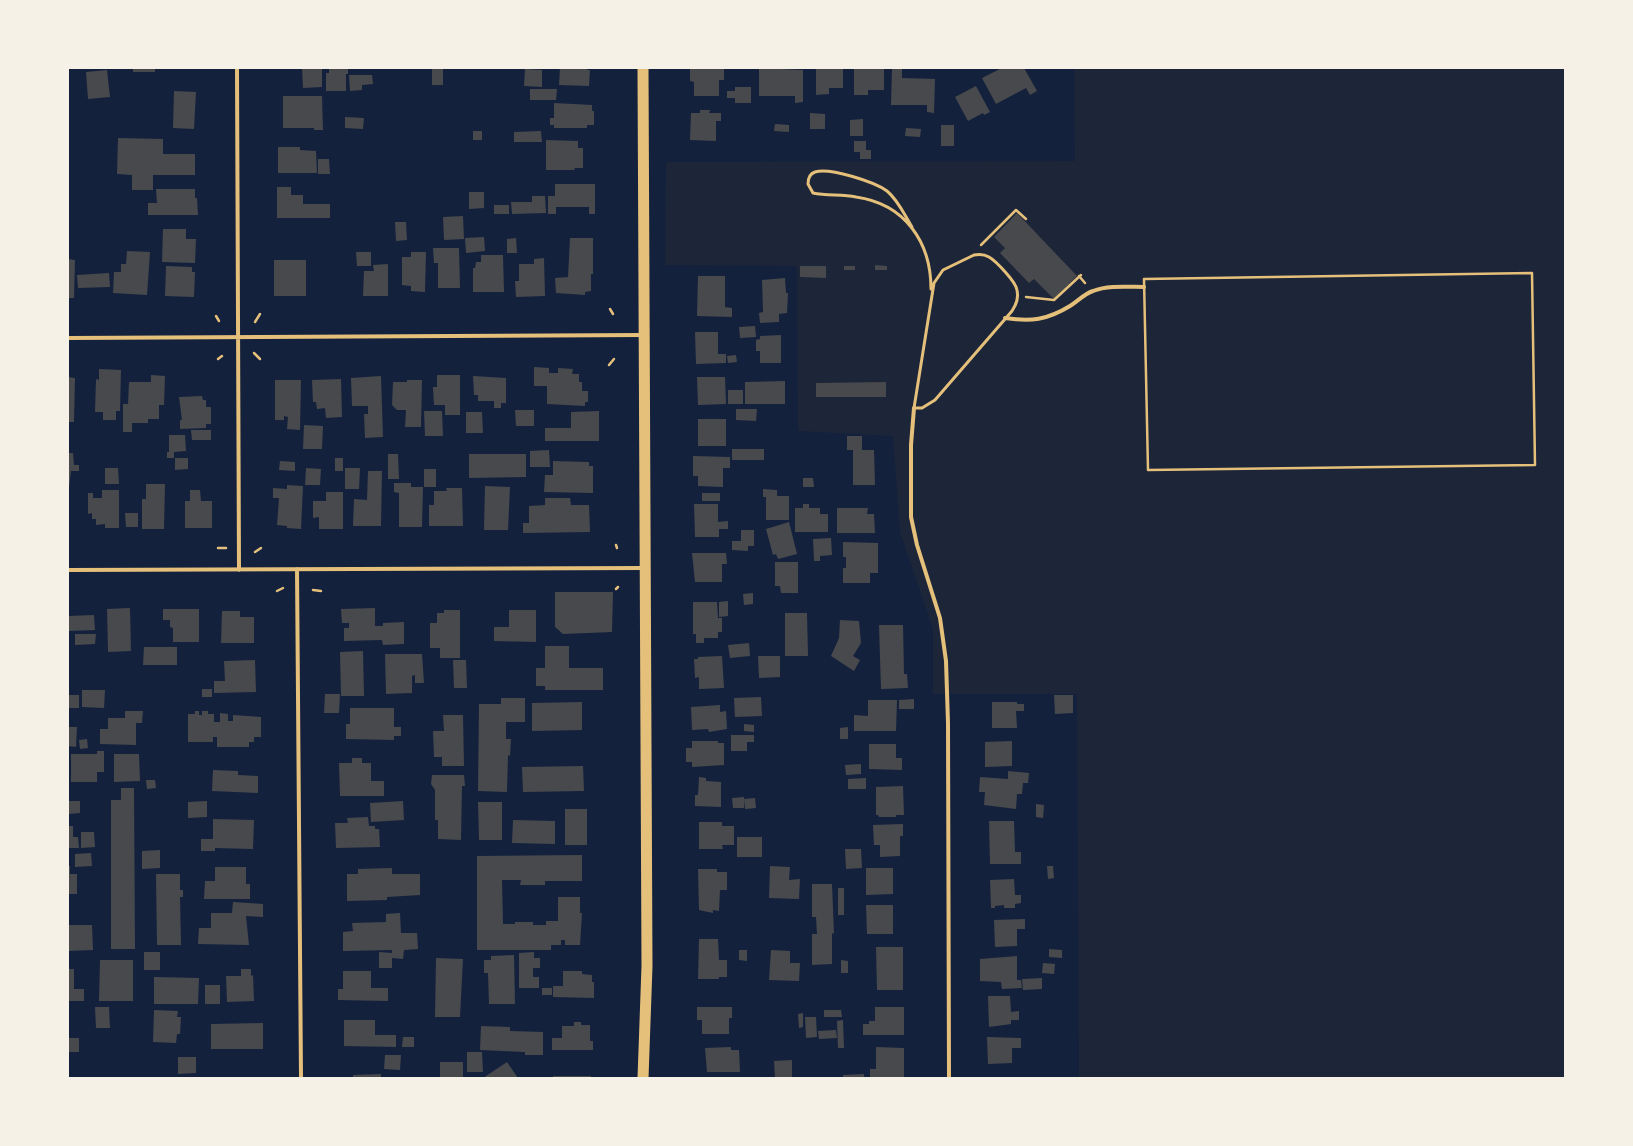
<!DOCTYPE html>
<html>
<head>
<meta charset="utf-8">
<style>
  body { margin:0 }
  #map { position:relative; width:1633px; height:1146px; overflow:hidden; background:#14213d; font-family:"Golos Text",sans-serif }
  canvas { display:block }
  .frame { position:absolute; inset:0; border:69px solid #f6f1e7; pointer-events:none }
</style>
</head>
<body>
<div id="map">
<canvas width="1633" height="1146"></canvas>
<div class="frame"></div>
</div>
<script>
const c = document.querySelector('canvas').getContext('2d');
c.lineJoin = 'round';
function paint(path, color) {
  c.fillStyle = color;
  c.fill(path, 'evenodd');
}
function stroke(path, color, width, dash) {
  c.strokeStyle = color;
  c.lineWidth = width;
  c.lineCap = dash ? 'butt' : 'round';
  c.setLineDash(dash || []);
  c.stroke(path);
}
paint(new Path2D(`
  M1074,68H1565V1078H1079L1077,694H933V629L900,532L893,436L798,431L797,266L665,265L666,162L1075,161Z`), '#1d2539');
paint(new Path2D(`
  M133,68H155V72H133Z
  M302,68H322V87L303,88Z
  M329,68H348V74H346V91H326V73H329Z
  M432,68H443V85H432Z
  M560,68H587V70H590L589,86L559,85Z
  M724,68V80H719V96H694V82L690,81V69Z
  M759,68L803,70V102L795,103V96H759Z
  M816,68H843V88H829V94L816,95Z
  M854,68H884V90H868V95H854Z
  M892,68H902V78L935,79L934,113L927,112V105H891Z
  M1002,68H1024L1037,91L1030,95L1026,88L996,104L982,78Z
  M525,69L542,70V87L524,86Z
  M107,70L110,97L88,99L86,72Z
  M349,75H372L373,84L362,85V90L350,91Z
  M976,86L990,112L984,115L983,113L968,121L955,97Z
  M735,87H751V103H735V98H727V91H735Z
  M530,89H557L556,100H530Z
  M174,91L196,92L194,129L173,128Z
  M283,96H322L323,130H314V128H283Z
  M554,103L592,105V111H594V125H587V128H554V125H550V118H554Z
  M700,110H710L709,113H721V121H716V141L690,140L691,113H700Z
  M810,113L825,114V129H810Z
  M345,117L364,118L363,129L345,128Z
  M863,119V136H850V120Z
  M775,124L789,125V132L774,131Z
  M941,125H954V146H941Z
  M906,128L921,129L920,137L905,136Z
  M473,131H482V140H473Z
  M541,131L542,142H514V132Z
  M118,138L163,139V154H195V175H153V190H132V175L117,174Z
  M546,140L578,141V148H583V168H575L574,170H546Z
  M854,141H866V150H871V159H860V152H854Z
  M278,147H300V150L316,151L317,173H278Z
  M318,159H329L330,174H318Z
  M555,184H595V214H589V207H556V214H548V196H555Z
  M277,187H291V195H303V204H330V218H277Z
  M156,189H195V198H197L198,215H148V203H157Z
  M469,192H484V208L469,209Z
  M532,196H545L546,213L512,214L511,202H532Z
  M494,205H509V214H494Z
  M1017,213L1077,276L1054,299L1034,279L1029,283L1000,253L1005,248L994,237Z
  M463,216L464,239L444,240L443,217Z
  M395,222H406L407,240L396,241Z
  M163,229H186V239H196L195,263L162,262Z
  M484,237L485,251L466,253L465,238Z
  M516,238L517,253H507V239Z
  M570,238H593V274H591V291L585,292V295L556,293L555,278L568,277Z
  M433,248H459L460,288H438V263H434Z
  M127,251L150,252L147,295L113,293L114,272H121V264H126Z
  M356,252H371V266H357Z
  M411,252H426L425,292L411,291V286L402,285V257H411Z
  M481,255H503L504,292H473V268H475L476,262H481Z
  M544,258L545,296L516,297L515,281H519V264H534V259Z
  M68,259L75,260L74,298H68Z
  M274,260H306V296H274Z
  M388,264V296H363L364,271H374L373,265Z
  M875,265L887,266V270H875Z
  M166,266L192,267V272H195L194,297L165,296Z
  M800,266H826V278L800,277Z
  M844,266H855V270H844Z
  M109,273L110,287L78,288L77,275Z
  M698,276H725V307L732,308V317L697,316Z
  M785,278L786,293H788L787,313L779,314V322L760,323L759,313L763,312L762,280Z
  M755,326L756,337L740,338L739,327Z
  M695,332H718V354H726V363L696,364Z
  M781,335V363H760V351H756V340L760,339V336Z
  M736,355L737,362L728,363L727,356Z
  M534,367L549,368V373H558V368L573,369L572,374H579V382H582V391H588V402H585V406L547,404V386H534Z
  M99,369L121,370L120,411H116V420H103V412H95L96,379L99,380Z
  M151,375L165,376L164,405H159V419H148V423H132V432H123V404H128L129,382H151Z
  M437,375H460V415H445V405H434L433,387H437Z
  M381,376L383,437L365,438L364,414H368V406H352L351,378Z
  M473,376L506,378V403H501V408H494V401H478V395H474Z
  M68,377L75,378L74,422H68Z
  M697,377H725L726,404L698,405Z
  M341,379L342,417L326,418L325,408L317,409L316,402H313L312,380Z
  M275,380H301L300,430L287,429L288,417L284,416V420H275Z
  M407,380H422L421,427H405L406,410H397L392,405L393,382H407Z
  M785,381V404H745V382Z
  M886,382V397H816V383Z
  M728,390H743V404H728Z
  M202,396L203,400H206V407H211V424H206V428L180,429V420H182L179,397Z
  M736,409H757L756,421L736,420Z
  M515,410H534V426H516Z
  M424,411H442L443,436H425Z
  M599,411V441H545V428H571V412Z
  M466,412H482L483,433H466Z
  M698,419H726V446H698Z
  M304,425L323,426L322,449H303Z
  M191,430H211V440H192Z
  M169,435H185L186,451L174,452V458H167V452H169Z
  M847,436H862V450H874L875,485H853V450H847Z
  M732,449H764V460H732Z
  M549,450L550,467H530V451Z
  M68,453H73L74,465H79V471H71L69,488Z
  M388,454H398L399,479H388Z
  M469,454H526V477L469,478Z
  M693,456L730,457V468H723V487L698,486V476H693Z
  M175,458H188V469L175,470Z
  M335,458H343V471H335Z
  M280,461L295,462V471L279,470Z
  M553,461L589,462V466H593V493L544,492L545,475H553Z
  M105,468H118L119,484H105Z
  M306,468L321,469L320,485H305Z
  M345,468H360L359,489H345Z
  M424,469H436V487H424Z
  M368,471H382L381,526H353L354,499L367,500Z
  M803,478H813L814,487H803Z
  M394,483H411V487H423L422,527H399V493L394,492Z
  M146,484H165L164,529H142V499H146Z
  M287,485L303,486L301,529L287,528V526L277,525L279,498H273V488L287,489Z
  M485,486L510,487L508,530H484Z
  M446,488H462L463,526H429V505H434V491H447Z
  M763,489L777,490V496H789V520H766V497H763Z
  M102,490H119V528H105V524L96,525V519H92V513L88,514V493H93V498H102Z
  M190,490H200L201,501H212V528H185V501H190Z
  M326,492H343V529H319V517L313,518V501H326Z
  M702,493H720V501H702Z
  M545,498H570L571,505H589L590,532L523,533V523H529V506L545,505Z
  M694,504H718V522L728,521V529H719V537H695Z
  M803,504H809V508H820V514H828V532H795V508H803Z
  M837,508H868L867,514H874L875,533H837Z
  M125,513H138V527H126Z
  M789,522L797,554L778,559L776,554L773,555L766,529Z
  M741,530H754V546H748V551L732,550V541H741Z
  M831,538L832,555L820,556V561H814L813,539Z
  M843,542L878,543V573H870V583H843V568H846V557H843Z
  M692,553H726L727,564H722V582H695Z
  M775,562H798V593H781L780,586H775Z
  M555,592H613L612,632L563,634L555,627Z
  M753,593V604L744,605L743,594Z
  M728,601V616L719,617V602Z
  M693,602H717L718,618H722V632H718V638H704V643H696V634H693Z
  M130,608L131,651L108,652L107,609Z
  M375,608V626H383V623L404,622V644L383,645L382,640L344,641V628H349V623H342L341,609Z
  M163,609H199V642H173V628L170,627V620H163Z
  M444,610H460V658H440V648H430V623H437V613H444Z
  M509,610H536V642L494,641V627H509Z
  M222,611H240V617H254V643H221Z
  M785,613H807L808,656H785Z
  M94,615L95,630L68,631V616Z
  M840,620L859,621L861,643L853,656L860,660L854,671L831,656L839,638Z
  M879,625H903L904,674H907L908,688L881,689Z
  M75,634H96L95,644L75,645Z
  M749,643L750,656L730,658L728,645Z
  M545,646H569V668H603V690H545V686H536V668H545Z
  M144,647H177V665H143Z
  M363,651L364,696H341L340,652Z
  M385,654H422L424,683H415V675L412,676V693L386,694Z
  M722,656L724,688L699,689V677L695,678L694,659H698V657Z
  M758,656H780V677L759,678Z
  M255,660L256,692L214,693V681H225L224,661Z
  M453,660H466L467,688H454Z
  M202,689H212V697H202Z
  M82,690H105L104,708L82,707Z
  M325,694H340L339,713H324Z
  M68,695H79V708H68Z
  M1054,695H1073V713L1055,714Z
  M761,697L762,716L735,717L734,698Z
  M501,698H525V722H506V739H511L510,756L508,755L507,792L478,791L479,704H501Z
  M914,699V709H899V700Z
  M868,700H897L896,731H854V715L868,716Z
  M582,702V730L532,731V703Z
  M992,702H1017V704H1024V711H1016L1017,728H992Z
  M720,705V712L726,711L727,729L709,732L708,729L692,730L691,707Z
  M350,708H394V727H401V736H394V740L346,739V724H350Z
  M125,711H143L142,723H136V745L100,744V729H108V718H125Z
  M195,711H199V715H202V711H208V714H214V722H220V713L228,714V721H233V715L261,717V737H254V742H249V747H217V737H213V742H188V714H195Z
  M443,715H463L464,766H442V757H434L433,731H444Z
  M744,724L754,725V732L744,731Z
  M68,727H77L76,747L68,746Z
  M848,727V739H840V728Z
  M731,735H754V742H747V751H731Z
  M87,739L88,748L80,749L79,740Z
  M692,741H718V743H724V765L692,767V762H686V748H692Z
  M1012,741V766L985,767V742Z
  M869,744H896V758H902V770L869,769Z
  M97,751H104V772H97V782H71V754H97Z
  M114,754H139L140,781L114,782Z
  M352,758H362V763H371V781H384V796H340L339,763H352Z
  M861,764V774L846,775L845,765Z
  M583,766L584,791L523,792L522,767Z
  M213,770L238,771V775L258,776V793L212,791Z
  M1008,771L1029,773L1028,783H1023L1022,794H1017L1016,809L984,805L985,792H979L980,777L1008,779Z
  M432,775H464L465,786H462L461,840L438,839V820H435V790L431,784Z
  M699,777L706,778V781L721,782V807L695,806V795H698Z
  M866,778V789H848V779Z
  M146,780H155L156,788L147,789Z
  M903,786L904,815H896V817H879L878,815H876V787Z
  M121,788H134L135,949H111V800H121Z
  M744,797V808H733L732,798Z
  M755,798L756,808L745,809L744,799Z
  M68,801H80V813L68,814Z
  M207,801V817L188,818V802Z
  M403,801L404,820L371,822L370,803Z
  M478,802H502V840H479Z
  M1036,804L1044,805L1043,818L1036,817Z
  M565,809H587V845H565Z
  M368,817L369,826H375V829H379L380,847L336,848L335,823H348L347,818Z
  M213,819L254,820L253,849L215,848V851H201V839H213Z
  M513,820L555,821V844L512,843Z
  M989,821H1014L1015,852H1021V864H990Z
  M699,822H722V826H734V845H722L723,849H699Z
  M903,824V836H900V856L880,857V845H874L873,825Z
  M68,826H73V837H78L79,848H68Z
  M81,832H94L95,847L81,848Z
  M737,837H762V857H737Z
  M845,849H861L862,868L846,869Z
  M160,850V868L142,869V851Z
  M91,853L92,866L75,867V854Z
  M582,855V881H545V885H520L521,880H502L503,924H515V922H533V925H546V921H558V897H580V913H582L580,945H565V940H561V945H551V950H477V856Z
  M68,866H70V874H77V894H68Z
  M770,866L790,867L789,880L800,879L799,899L769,898Z
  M1047,866H1053L1054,878L1048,879Z
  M215,867H246V884H250V899H204L205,881H215Z
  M392,868V874H420V895L387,897V900L347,901V874H358V869Z
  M866,868H893V894L866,895Z
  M698,869H717V872H727V890H720L719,911L713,910V913L699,910Z
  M156,874H180V890H183V897H180L181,945H157Z
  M1014,879L1015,895H1021V903L1015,904V908H1004V905L995,906V908H991L990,880Z
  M812,884H832L834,934L832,933V964L812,965V934H817L816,917H812Z
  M838,888H844V915H838Z
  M233,902L263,904V917L246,916L249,945L198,944L199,928H211V913H232Z
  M866,905H893V934H867Z
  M400,913L401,933H417L418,949L404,950L403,959L392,958V968H379V952L392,953V950L343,951V932L353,931L352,923L386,922V914Z
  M1025,919V929H1017V946L995,947L994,920Z
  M68,925H92L93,950L68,951Z
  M699,939H718L719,960H727V977H719V979H698Z
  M876,947H903V990H877Z
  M1049,949L1062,950V958L1049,957Z
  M739,950H747V961L739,960Z
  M771,950L790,951V963H800L799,981L769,980Z
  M144,952H160V970H144Z
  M534,952V958H540V968H533V977H539V988H519V953Z
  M514,955L515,1004H489L488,973H484V960H491V956Z
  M1017,956V980H1021L1022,988L1002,989L1001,982L980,981V959Z
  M436,958L463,959L460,1017H435Z
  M100,960H133V1001H99Z
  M841,960L848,961V973H841Z
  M1043,963L1055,964L1054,974L1042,973Z
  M68,969H74V989H84V1001H68Z
  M241,969H251V976L253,975L254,1001L227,1002L226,976H241Z
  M343,971H371V988H388V1001L338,1000V989H343Z
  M563,971H582V974L592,975V982H594V998L553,997V986H563Z
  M154,977L199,978L198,1004H154Z
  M1042,978V989L1023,990L1022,979Z
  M205,985H220V1004H205Z
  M542,988H552V995H542Z
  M988,996H1010L1011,1012L1019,1011V1020H1011V1024L989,1027Z
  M95,1007H109L110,1028H96Z
  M697,1007H732V1018H729V1034H702V1020H697Z
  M875,1007H904V1035H863V1024H869V1021H875Z
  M154,1010L178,1011L177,1017H181L180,1034H177L176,1043L153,1042Z
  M824,1010H841L842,1017H824Z
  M803,1013V1027L799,1028L798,1014Z
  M805,1017H816L817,1037L806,1038Z
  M344,1020H375V1035H396V1047L344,1046Z
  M843,1020L844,1048H838L837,1021Z
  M574,1022H581V1025H590V1041H593V1050H552V1038H562V1026H574Z
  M263,1023V1049H211V1024Z
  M481,1026L510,1027V1031L543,1032V1055H525V1052L480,1050Z
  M836,1030L837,1038L819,1039L818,1031Z
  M403,1037H414V1047H402Z
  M987,1037L1021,1038V1048H1012V1063L988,1064Z
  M68,1038H79V1052H68Z
  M731,1047V1050H739L740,1072H707L705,1048Z
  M876,1047L904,1048V1078H870V1069H876Z
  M467,1052H482L483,1072H467Z
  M385,1055H401L400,1070L384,1069Z
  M178,1057H196V1073L178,1074Z
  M792,1060V1078H775L774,1061Z
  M440,1062H463V1078H440Z
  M507,1062L518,1078H483Z
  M381,1074V1078H353V1075Z
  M864,1074V1078H843V1075Z
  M553,1076H591V1078H553Z`), '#48494c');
stroke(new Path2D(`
  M981,245L1016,210L1026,219
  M1532,273L1535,465L1148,470L1144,279Z
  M1079,276L1085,283
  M1026,297L1054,300L1081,275
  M610,309L613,314
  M216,316L219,321
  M255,322L260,314
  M254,353L260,359
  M218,359L222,356
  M609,365L614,359
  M616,545L617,548
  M218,548H226
  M255,552L261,548
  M616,589L618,587
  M313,590L321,591
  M277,591L283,588`), '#e5c07b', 2.5);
stroke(new Path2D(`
  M912,227C904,214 898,200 887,191C875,182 829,167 815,172C809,174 808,179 808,184L813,193C827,196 842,194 856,197C905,204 931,242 931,289
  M974,255C979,254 984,254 989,257C996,261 1016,282 1017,290C1019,298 1016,305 1012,311L935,400L922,408H914L934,283L943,270Z`), '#e5c07b', 3);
stroke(new Path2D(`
  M237,68L239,570
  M1005,318C1031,322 1047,320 1070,306C1078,301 1084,294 1093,291C1108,285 1128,287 1144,287
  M68,338L644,335
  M914,408L911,445V517L917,545L940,618L946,661L948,723L949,1078
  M297,569L301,1078
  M68,570L644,568`), '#e5c07b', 4);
stroke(new Path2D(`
  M643,68L647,966L643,1078`), '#e5c07b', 11);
</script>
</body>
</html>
